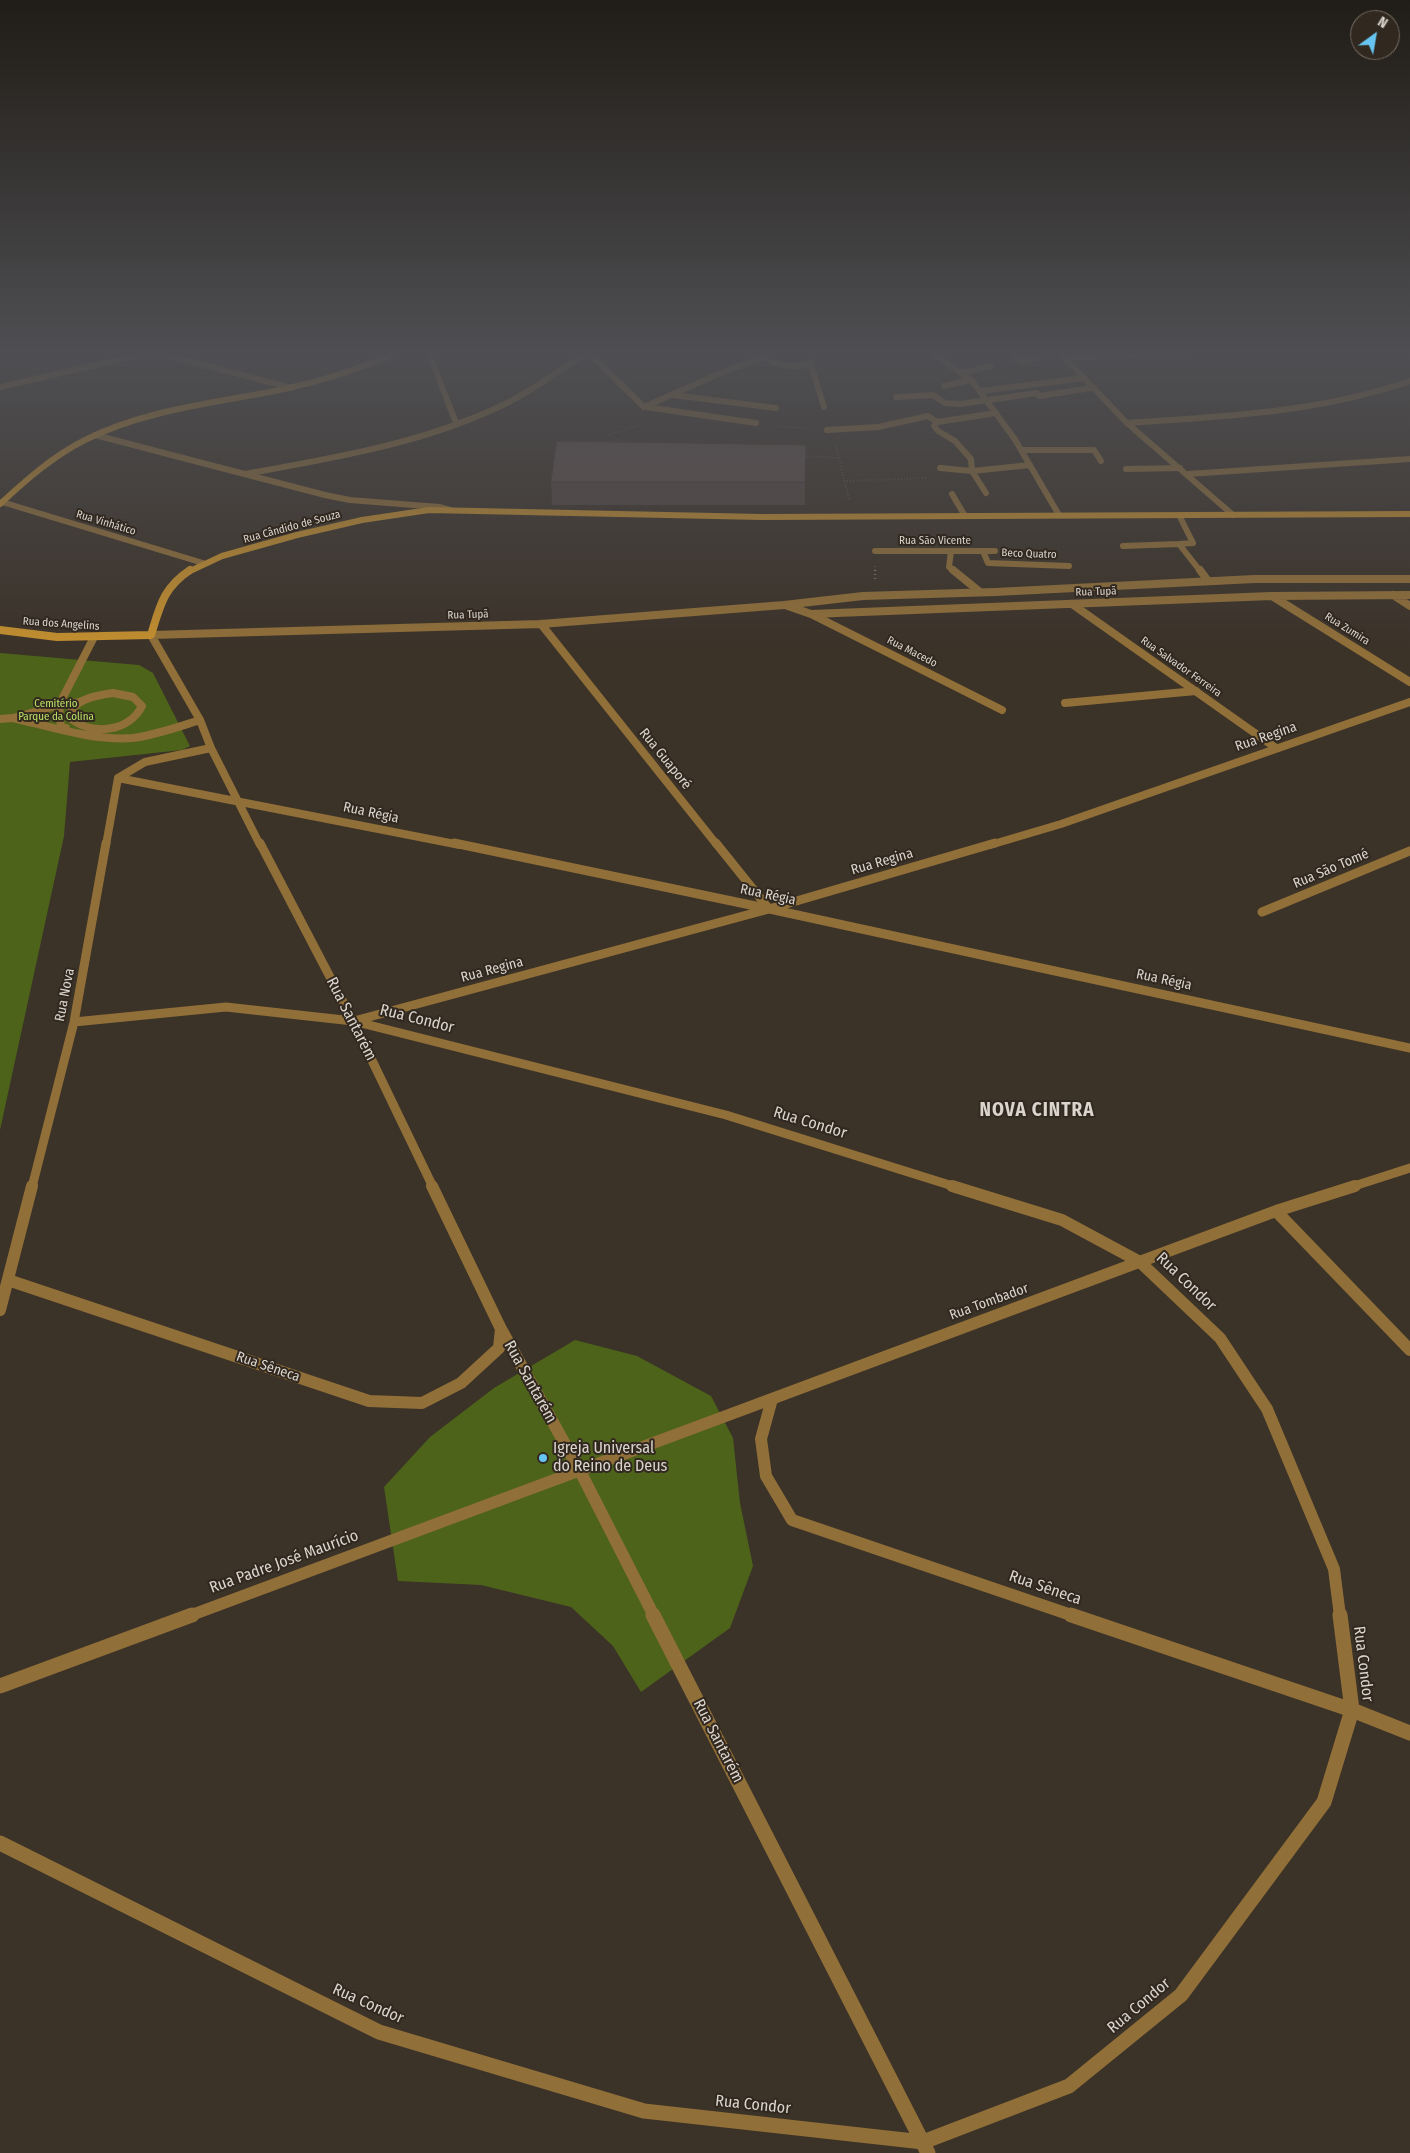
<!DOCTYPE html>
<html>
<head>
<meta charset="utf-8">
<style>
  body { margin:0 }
  #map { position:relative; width:1410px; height:2153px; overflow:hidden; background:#3b3228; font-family:"Fira Sans Condensed",sans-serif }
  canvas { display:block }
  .north { position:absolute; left:1350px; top:10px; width:50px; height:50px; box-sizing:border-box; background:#31281f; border:1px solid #756d65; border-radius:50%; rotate:32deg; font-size:14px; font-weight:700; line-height:20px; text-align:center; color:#dad4cd }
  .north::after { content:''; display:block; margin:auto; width:18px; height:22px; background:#67c4f0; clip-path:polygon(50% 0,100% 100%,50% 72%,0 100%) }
</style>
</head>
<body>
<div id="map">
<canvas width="1410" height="2153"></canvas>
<div class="north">N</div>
</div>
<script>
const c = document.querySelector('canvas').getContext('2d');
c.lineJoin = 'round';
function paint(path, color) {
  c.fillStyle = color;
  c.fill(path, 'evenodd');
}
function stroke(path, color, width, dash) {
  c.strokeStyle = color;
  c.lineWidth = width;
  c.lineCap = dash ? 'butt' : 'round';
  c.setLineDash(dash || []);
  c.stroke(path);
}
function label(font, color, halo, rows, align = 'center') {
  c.font = font + ' "Fira Sans Condensed",sans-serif';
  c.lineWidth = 4;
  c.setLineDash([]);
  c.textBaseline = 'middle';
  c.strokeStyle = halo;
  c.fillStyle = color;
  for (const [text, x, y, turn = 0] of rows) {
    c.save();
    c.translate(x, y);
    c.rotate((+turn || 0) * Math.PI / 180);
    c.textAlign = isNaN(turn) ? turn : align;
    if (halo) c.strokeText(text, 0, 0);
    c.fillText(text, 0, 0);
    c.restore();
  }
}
paint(new Path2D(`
  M0,653L139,665L153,673L190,746L182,750L70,762L64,836L0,1130Z
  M575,1340L637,1356L711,1396L733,1438L740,1503L753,1566L730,1628L641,1692L613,1646L571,1607L481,1585L398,1581L384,1487L430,1437L494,1388Z`), '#4d631a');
stroke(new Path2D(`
  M778,426L811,429
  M628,443L616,440L608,435L640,425
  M836,446L849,500
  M801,456L839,458
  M844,481L926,478
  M875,566V572`), '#756d64', 2, [0.5, 2.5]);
stroke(new Path2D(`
  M875,570V580`), '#756d64', 2.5, [1, 3]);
stroke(new Path2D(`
  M936,356L947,353
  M1013,357L1023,361L1055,353
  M961,373L991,366
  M944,386L971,380
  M980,391L1084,378
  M673,395L776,408
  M896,397L933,395L945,403L960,404L1037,393L1039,396L1091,388
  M644,407L723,372L764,357
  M646,407L756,423
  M827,430L878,427L928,416L937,422
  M1014,438L1059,515
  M1021,450H1094L1101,461
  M940,468L972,471L1030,465
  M1126,469L1180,468
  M986,493L972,471L971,459L955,441L938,431L934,426L937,422L996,413
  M952,494L965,516
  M1179,515L1193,543L1179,544L1201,572
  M1123,546L1179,544
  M875,551H995
  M951,551L949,567L955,572
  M983,551L988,563L1069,566`), '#916f38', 6);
stroke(new Path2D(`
  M953,570L980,592
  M1200,570L1208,581
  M113,693L133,697L142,706C129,732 92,736 70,718C70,699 99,695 113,693Z
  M80,702L59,705L13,718C51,727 94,741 133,738C156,735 178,727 200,720
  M1065,703L1196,691
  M0,719L13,718
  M66,728L61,729L59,705L93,639`), '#916f38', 8);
stroke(new Path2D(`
  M158,353L292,388
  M429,353L456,423
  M589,353L644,407
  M758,353C775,366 790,368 811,364
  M811,353V364L824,407
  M933,353L972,381L1014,438
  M1060,353L1127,423L1233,515
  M1065,358L1188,353
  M0,387L149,353
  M1127,423C1225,416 1316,413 1410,381
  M95,435L325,495L350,500L439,507L450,510
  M245,474C334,458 427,443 509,402C536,388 561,370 586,353
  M1188,474L1410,459
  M2,502L203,563`), '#916f38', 6);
stroke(new Path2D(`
  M1393,595L1410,606
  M1272,596L1410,682
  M1072,604L1276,748
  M785,605L811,614L1271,596L1410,595
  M813,615L1002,710
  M541,624L717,845
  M118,778L460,845
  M106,845L118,778L145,762L211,748
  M260,845L211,748L200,720L151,635L541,624L784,605L863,596L995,592L1254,579H1410
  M990,845L1061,824L1410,702`), '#916f38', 8);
stroke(new Path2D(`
  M260,843L353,1021L433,1187
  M454,843L765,908L1410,1048
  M716,843L769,909
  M1262,912L1410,851
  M354,1021L769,909L995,843
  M74,1022L226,1007L353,1021L726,1115L956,1187
  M32,1187L74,1022L106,843
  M1351,1187L1410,1168`), '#916f38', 9);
stroke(new Path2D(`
  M432,1186L501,1329L580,1471L654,1616
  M952,1186L1062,1220L1140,1262L1220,1338L1267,1409L1334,1569L1340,1616
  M1276,1211L1410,1350
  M8,1280L369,1401L422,1403L461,1383L499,1348L501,1329
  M0,1310L32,1186
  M772,1399L761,1439L766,1476L792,1520L1074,1616
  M189,1616L1276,1211L1355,1186`), '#916f38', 12);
stroke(new Path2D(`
  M653,1615L928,2153
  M1071,1615L1352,1710L1410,1733
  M0,1686L192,1615
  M0,1843L379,2032L644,2111L923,2142L1069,2086L1181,1995L1324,1802L1352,1710L1340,1615`), '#916f38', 15);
stroke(new Path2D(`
  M0,504C26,480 53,456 85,440C146,409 218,403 284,389C323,381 359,369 396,353
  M188,572L222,556L297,535L362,520L429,510L762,517L1410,514`), '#c58f2d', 6);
stroke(new Path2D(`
  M0,630L57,637L151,635C160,606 163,588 190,570`), '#c58f2d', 8);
paint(new Path2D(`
  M551,482H805V505H552Z`), '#504340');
const building = new Path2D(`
  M557,441L806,445L805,482H551Z`);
paint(building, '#5d4e4a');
stroke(building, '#413734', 1);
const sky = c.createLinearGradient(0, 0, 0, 655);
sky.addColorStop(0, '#201c16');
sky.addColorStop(0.54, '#4f4f53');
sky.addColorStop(1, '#4f4f5300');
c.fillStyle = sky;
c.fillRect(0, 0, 1410, 655);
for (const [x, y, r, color] of [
  [543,1458,5,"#67c4f0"]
]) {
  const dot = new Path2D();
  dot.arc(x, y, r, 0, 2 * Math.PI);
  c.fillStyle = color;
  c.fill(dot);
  stroke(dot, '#31281f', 2);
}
label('11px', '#dad4cd', '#31281f', [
  ["Rua Vinhático",106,523,17],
  ["Rua Cândido de Souza",292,527,-15],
  ["Rua São Vicente",935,541],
  ["Beco Quatro",1029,554,2],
  ["Rua Tupã",1096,592,-2],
  ["Rua Tupã",468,615,-2],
  ["Rua dos Angelins",61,624,4],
  ["Rua Zumira",1347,629,32],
  ["Rua Macedo",912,652,27],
  ["Rua Salvador Ferreira",1181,667,35]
]);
label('11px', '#b9e065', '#31281f', [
  ["Cemitério",56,704],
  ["Parque da Colina",56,717]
]);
label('14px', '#dad4cd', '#31281f', [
  ["Rua Regina",1266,737,-19],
  ["Rua Guaporé",665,759,51],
  ["Rua Régia",371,813,12],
  ["Rua Regina",882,862,-16],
  ["Rua São Tomé",1331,869,-23],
  ["Rua Régia",768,895,12],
  ["Rua Regina",492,970,-15],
  ["Rua Régia",1164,980,12],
  ["Rua Nova",65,995,-79],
  ["Rua Tombador",989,1302,-20],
  ["Rua Sêneca",268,1367,19]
]);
label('16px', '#dad4cd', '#31281f', [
  ["Rua Santarém",351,1019,63],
  ["Rua Condor",417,1019,14],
  ["Rua Condor",810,1123,17],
  ["Rua Condor",1186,1282,44],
  ["Rua Santarém",530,1382,61],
  ["Rua Padre José Maurício",284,1562,-20],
  ["Rua Sêneca",1045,1588,19],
  ["Rua Condor",1363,1664,83],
  ["Rua Santarém",718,1741,63],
  ["Rua Condor",368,2004,24],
  ["Rua Condor",1139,2006,-40],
  ["Rua Condor",753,2105,6]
]);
label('16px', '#dad4cd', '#31281f', [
  ["Igreja Universal",553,1449],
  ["do Reino de Deus",553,1467]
], 'left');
c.letterSpacing = '1px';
label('bold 19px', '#dad4cd', '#31281f', [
  ["NOVA CINTRA",1037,1111]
]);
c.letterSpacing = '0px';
</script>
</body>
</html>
